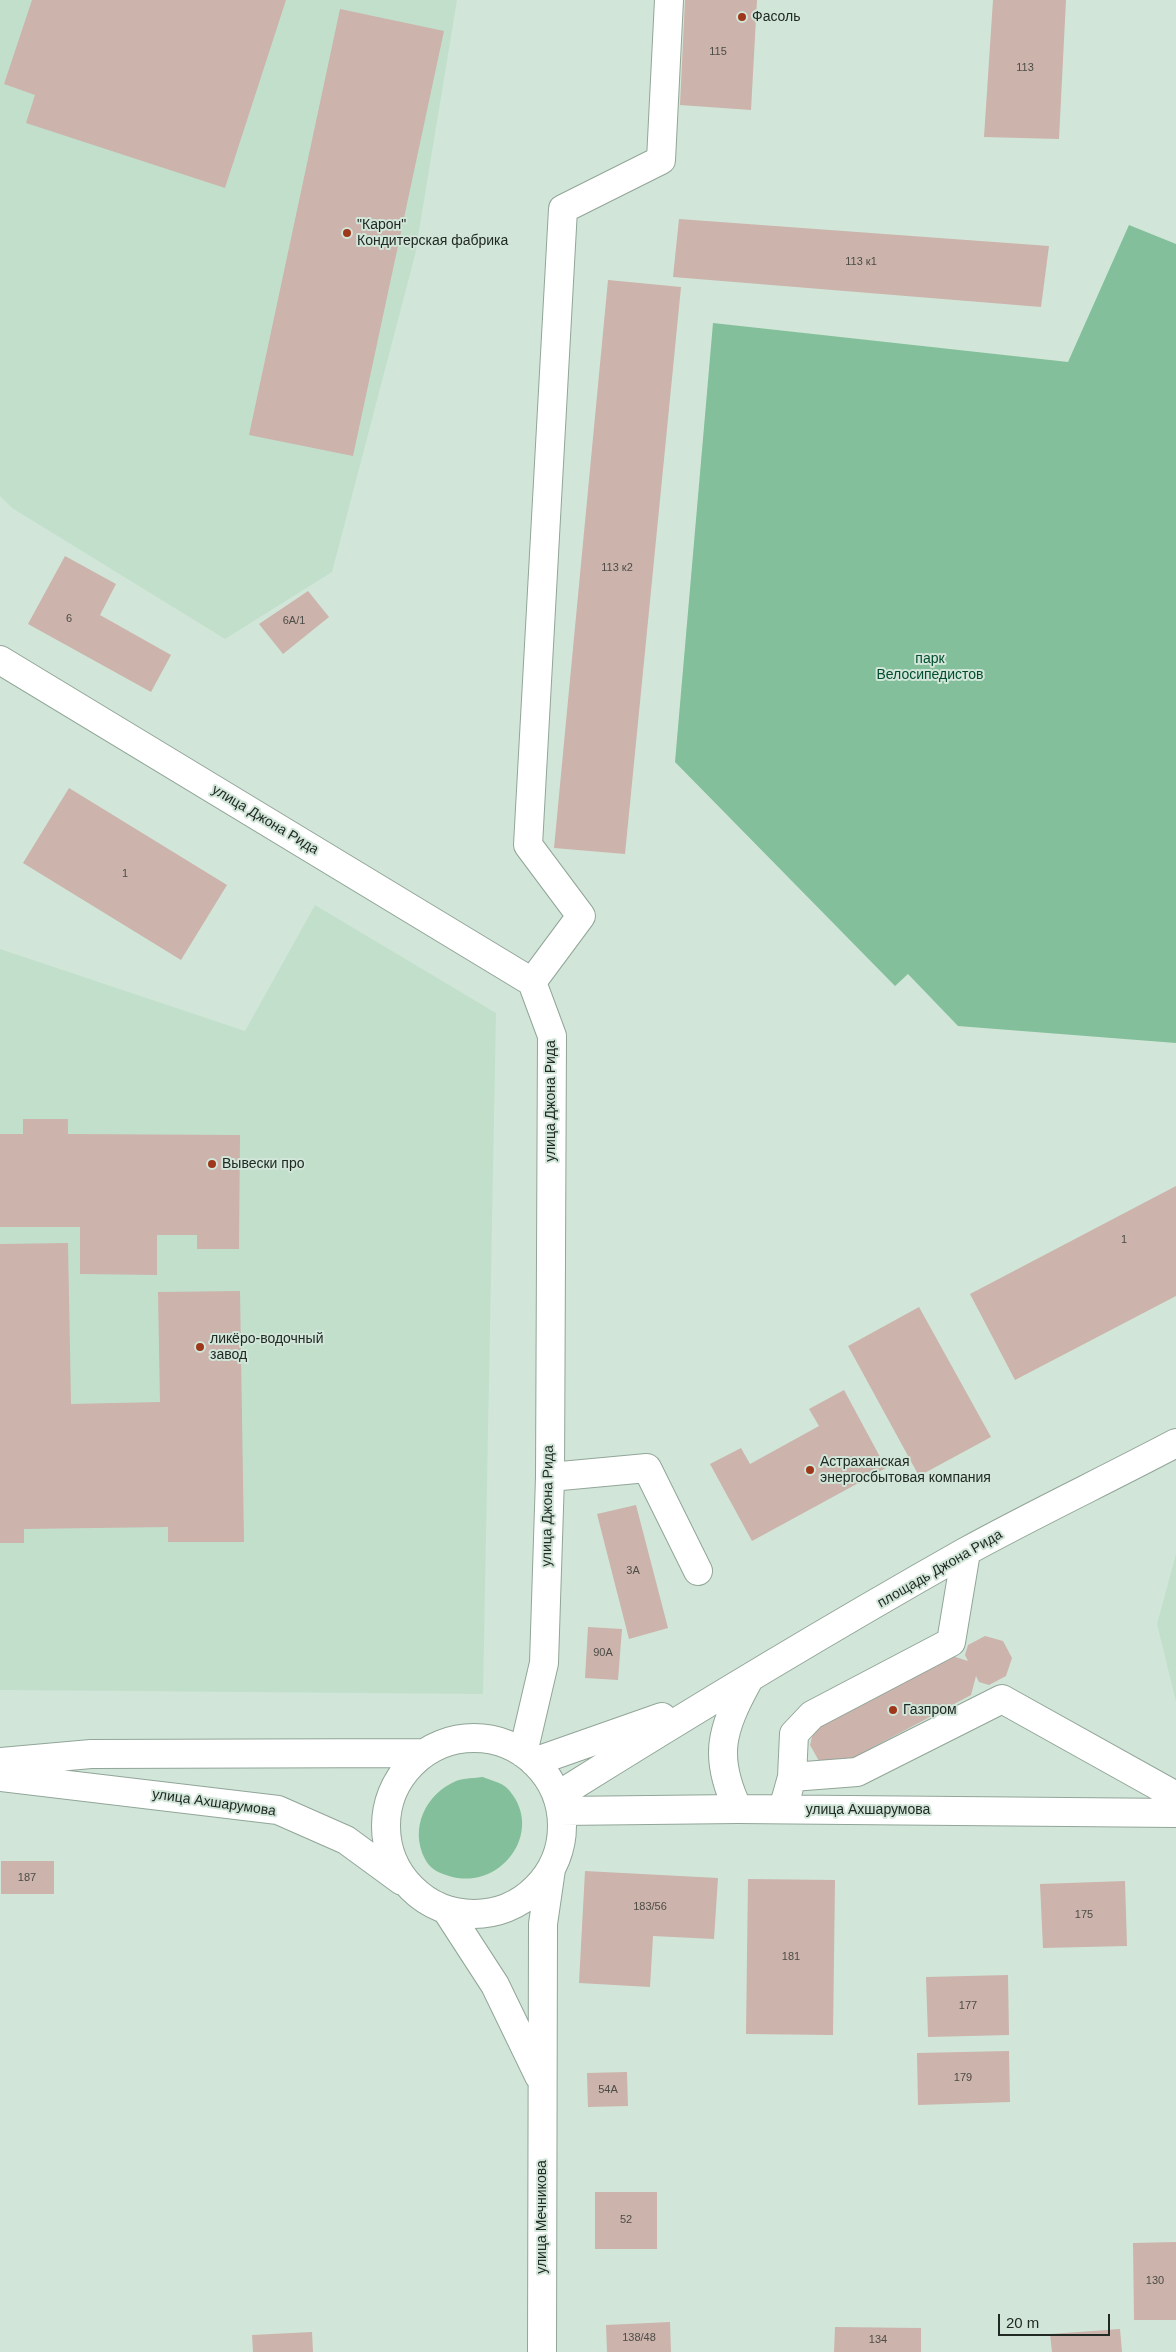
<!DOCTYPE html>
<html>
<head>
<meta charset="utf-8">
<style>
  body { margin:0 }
  #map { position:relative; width:1176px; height:2352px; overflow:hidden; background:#d1e6d8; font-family:Helvetica,sans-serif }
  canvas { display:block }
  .scale { position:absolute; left:998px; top:2314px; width:112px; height:22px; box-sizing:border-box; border:2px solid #212924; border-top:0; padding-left:6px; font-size:15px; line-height:18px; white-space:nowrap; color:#212924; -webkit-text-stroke:4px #d1e6d8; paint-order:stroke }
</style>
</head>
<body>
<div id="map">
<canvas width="1176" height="2352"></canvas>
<div class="scale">20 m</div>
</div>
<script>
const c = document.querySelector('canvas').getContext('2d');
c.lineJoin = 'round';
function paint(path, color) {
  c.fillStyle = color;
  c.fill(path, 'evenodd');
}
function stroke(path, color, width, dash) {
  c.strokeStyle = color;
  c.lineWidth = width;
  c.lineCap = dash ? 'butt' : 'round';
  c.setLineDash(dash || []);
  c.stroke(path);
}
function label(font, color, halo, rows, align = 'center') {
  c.font = font + ' Helvetica,sans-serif';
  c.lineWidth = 4;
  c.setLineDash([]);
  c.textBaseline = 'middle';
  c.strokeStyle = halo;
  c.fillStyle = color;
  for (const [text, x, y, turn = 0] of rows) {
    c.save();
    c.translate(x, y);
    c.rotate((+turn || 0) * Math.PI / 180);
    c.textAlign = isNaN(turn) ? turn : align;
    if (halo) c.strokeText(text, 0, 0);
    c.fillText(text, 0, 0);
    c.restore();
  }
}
paint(new Path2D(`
  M0,0H457L415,255L332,572L225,639L12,508L0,496Z
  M315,905L496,1013L483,1694L0,1690V949L245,1031Z
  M1176,1554V1702L1157,1624Z`), '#c2dfcc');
paint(new Path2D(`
  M1129,225L1176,244V1043L958,1026L908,974L895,986L675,762L713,323L1068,362Z
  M483,1777C490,1780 502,1783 507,1788C547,1830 501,1892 449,1876C439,1873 430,1869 425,1859C409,1828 426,1794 456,1781C464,1778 475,1778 483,1777Z`), '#82bf9a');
paint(new Path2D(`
  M32,0H286L225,188L26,123L35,95L4,84Z
  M685,0H757L751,110L680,105Z
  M993,0H1066L1059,139L984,137Z
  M340,9L444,31L353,456L249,435Z
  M679,219L1049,246L1041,307L673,277Z
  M608,280L681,287L625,854L554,848Z
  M65,556L116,584L100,615L171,655L151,692L28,624Z
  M308,591L329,617L283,654L259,624Z
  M69,788L227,885L181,960L23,863Z
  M23,1119H68V1134L240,1135L239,1249H197V1235H157V1275L80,1274V1227H0V1134H23Z
  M1176,1186V1296L1015,1380L970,1294Z
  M68,1243L71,1404L160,1402L158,1292L240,1291L244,1542H168V1527L24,1529V1543H0V1244Z
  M919,1307L991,1437L919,1476L848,1346Z
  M844,1390L886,1468L752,1541L710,1464L741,1448L750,1464L819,1426L809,1409Z
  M636,1505L668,1628L629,1639L597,1514Z
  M588,1627L622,1629L618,1680L585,1678Z
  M985,1636L1003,1641L1012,1658L1006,1676L989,1685L979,1682L976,1676L971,1695L838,1766L819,1761L810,1745L815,1726L949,1655L968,1661L965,1655L968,1645Z
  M1,1861H54V1894H1Z
  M585,1871L718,1878L714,1939L653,1936L650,1987L579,1983Z
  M748,1879L835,1880L833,2035L746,2034Z
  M1125,1881L1127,1946L1043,1948L1040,1884Z
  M1008,1975L1009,2035L928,2037L926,1977Z
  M1009,2051L1010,2102L918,2105L917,2053Z
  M627,2072L628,2106L588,2107L587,2073Z
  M595,2192H657V2249H595Z
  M1176,2242V2320H1134L1133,2243Z
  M670,2322L671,2352H607L606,2325Z
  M835,2327L921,2328V2352H834Z
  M1120,2329L1122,2352H1052L1050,2334Z
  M312,2332L313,2352H253L252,2335Z`), '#ccb3ac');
const minor = new Path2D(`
  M0,660L532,982L552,1036L550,1477L544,1663L523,1753
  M532,982L581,916L528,845L563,209L661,160L669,0
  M550,1477L647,1468L698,1571
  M386 1826a88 88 0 1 1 176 0a88 88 0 1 1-176 0Z
  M0,1762L91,1754L424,1753
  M534,1762L662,1717
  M0,1777L278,1810L346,1840L402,1881
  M792,1777L794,1734L812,1715L951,1642L966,1552
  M557,1796C691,1712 827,1630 965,1552C1034,1514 1106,1480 1176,1443
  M738,1809C713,1757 721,1730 748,1681
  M783,1809L792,1777L857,1772L1002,1699L1176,1796
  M561,1811L738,1809L1176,1813
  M447,1911L495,1985L539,2076
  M542,2352L543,1924L551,1869`);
stroke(minor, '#91a598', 30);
stroke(minor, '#fff', 28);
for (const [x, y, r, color] of [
  [742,17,5,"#9f371b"],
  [347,233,5,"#9f371b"],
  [212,1164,5,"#9f371b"],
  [200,1347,5,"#9f371b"],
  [810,1470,5,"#9f371b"],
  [893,1710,5,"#9f371b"]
]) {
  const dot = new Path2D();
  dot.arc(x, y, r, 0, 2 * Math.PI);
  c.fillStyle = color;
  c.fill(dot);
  stroke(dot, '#d1e6d8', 2);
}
label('11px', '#4c4c46', null, [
  ["115",718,52],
  ["113",1025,68],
  ["113 к1",861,262],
  ["113 к2",617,568],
  ["6",69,619],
  ["6А/1",294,621],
  ["1",125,874],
  ["1",1124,1240],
  ["3А",633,1571],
  ["90А",603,1653],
  ["187",27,1878],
  ["183/56",650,1907],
  ["175",1084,1915],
  ["181",791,1957],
  ["177",968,2006],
  ["179",963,2078],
  ["54А",608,2090],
  ["52",626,2220],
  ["130",1155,2281],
  ["138/48",639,2338],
  ["134",878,2340]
]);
label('14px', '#212924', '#d1e6d8', [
  ["Фасоль",752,17],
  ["\"Карон\"",357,225],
  ["Кондитерская фабрика",357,241],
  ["Вывески про",222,1164],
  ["ликёро-водочный",210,1339],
  ["завод",210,1355],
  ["Астраханская",820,1462],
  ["энергосбытовая компания",820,1478],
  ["Газпром",903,1710]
], 'left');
label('14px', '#004e2c', '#d1e6d8', [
  ["парк",930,659],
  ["Велосипедистов",930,675]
]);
label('14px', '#212924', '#d1e6d8', [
  ["улица Джона Рида",265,820,31],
  ["улица Джона Рида",551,1101,-90],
  ["улица Джона Рида",548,1506,-89],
  ["площадь Джона Рида",940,1569,-30],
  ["улица Ахшарумова",214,1803,8],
  ["улица Ахшарумова",868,1810],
  ["улица Мечникова",542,2217,-90]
]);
</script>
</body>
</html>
